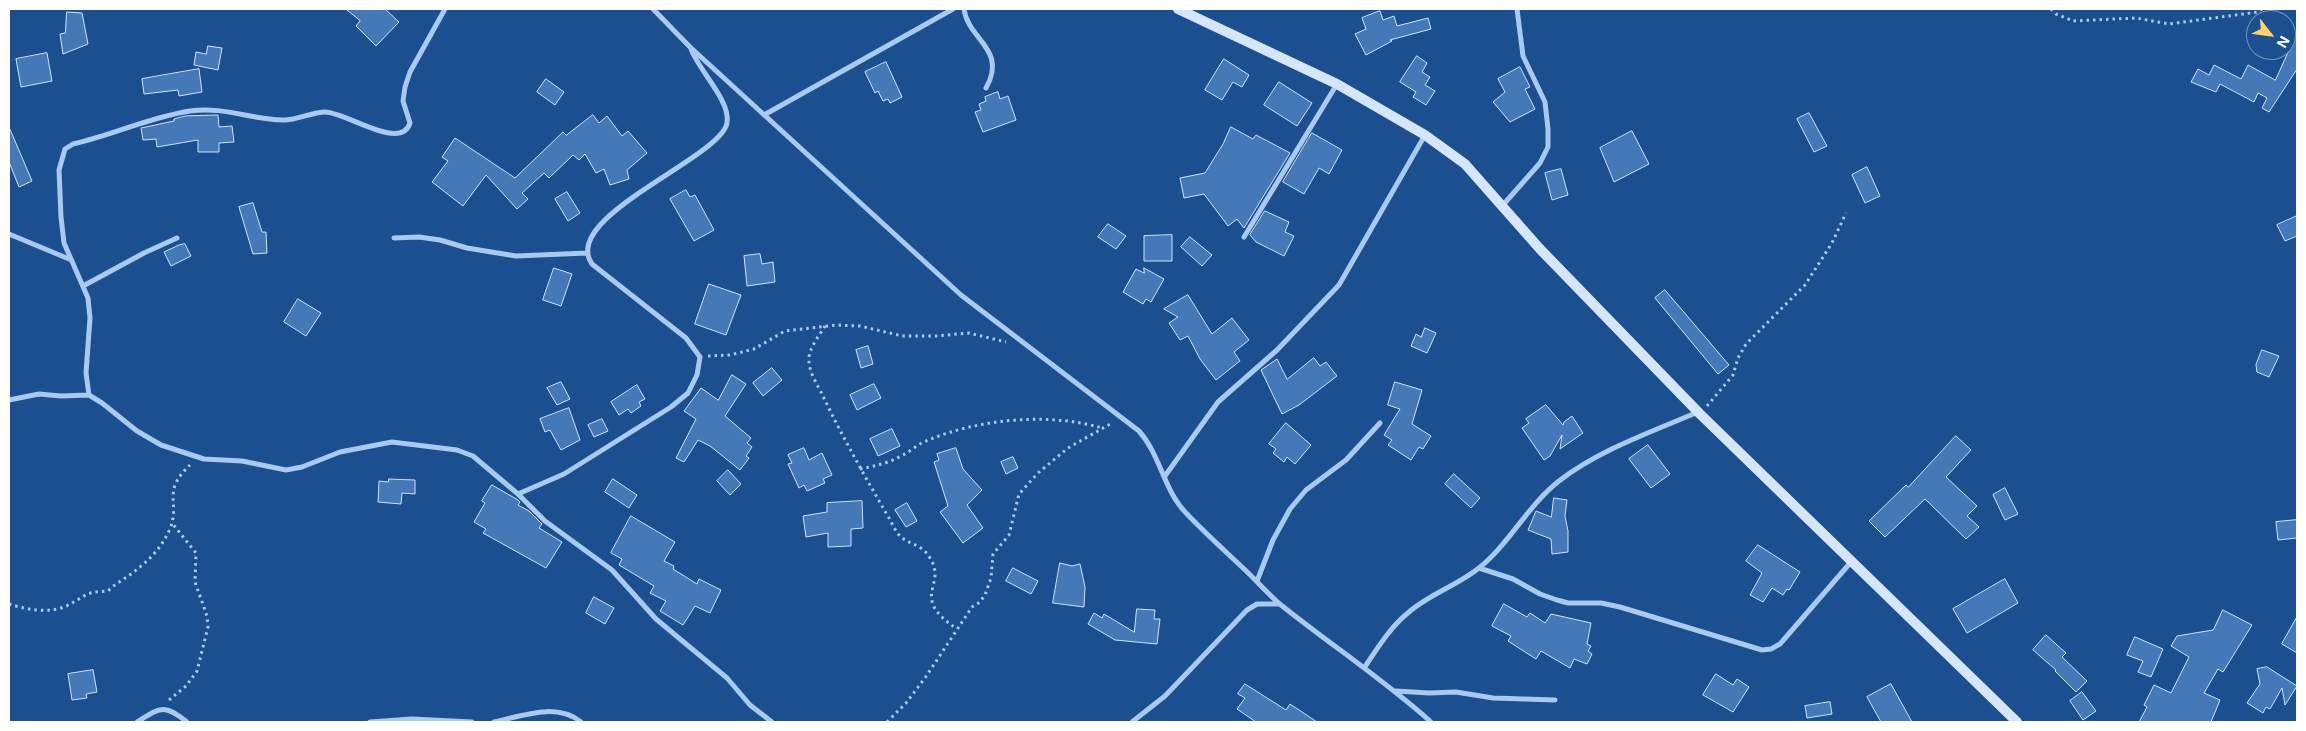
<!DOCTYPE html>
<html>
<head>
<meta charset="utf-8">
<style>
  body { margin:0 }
  #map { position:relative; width:2306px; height:731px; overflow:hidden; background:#1b4f8f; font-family:Inter,sans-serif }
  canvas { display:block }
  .frame { position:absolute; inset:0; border:10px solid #fff; pointer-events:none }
  .north { position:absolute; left:2246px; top:10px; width:50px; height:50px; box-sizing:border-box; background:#1b4f8f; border:1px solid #7695bc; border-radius:50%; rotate:120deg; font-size:14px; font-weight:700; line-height:20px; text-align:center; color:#fff }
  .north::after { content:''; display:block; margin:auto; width:18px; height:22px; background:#ffd166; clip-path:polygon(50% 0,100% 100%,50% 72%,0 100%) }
</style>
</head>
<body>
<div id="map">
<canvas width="2306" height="731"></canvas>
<div class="frame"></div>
<div class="north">N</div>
</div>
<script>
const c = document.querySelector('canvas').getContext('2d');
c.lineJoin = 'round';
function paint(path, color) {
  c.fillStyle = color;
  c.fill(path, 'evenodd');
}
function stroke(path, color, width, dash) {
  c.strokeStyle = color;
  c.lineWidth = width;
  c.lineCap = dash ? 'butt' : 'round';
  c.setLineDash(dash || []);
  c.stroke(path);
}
const building = new Path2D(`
  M346,9H385L399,22L376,46L356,26L360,21Z
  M1380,11L1383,20L1394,16L1397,26L1428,18L1431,29L1390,40L1392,41L1366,55L1355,34L1366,29L1362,18Z
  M67,12L82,13L88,44L63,54L60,34L65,33Z
  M2297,33V69L2269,112L2262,108L2267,98L2258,93L2254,102L2220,84L2216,92L2191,82L2198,69L2209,75L2214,65L2241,79L2248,65L2275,80Z
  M208,46L222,48L218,70L194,65L196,52L206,54Z
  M47,53L52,81L21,87L16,59Z
  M1417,56L1427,63L1422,72L1430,77L1425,85L1435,91L1426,105L1413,97L1416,92L1400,82Z
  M1224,59L1249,75L1242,87L1233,82L1222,100L1205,90Z
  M886,62L902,97L890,103L888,99L883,101L878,91L875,93L865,72Z
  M1520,67L1530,87L1525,89L1535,109L1510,122L1493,102L1505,92L1498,79Z
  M199,69L202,92L179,96L178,90L144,94L142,79Z
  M546,79L564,92L555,105L537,92Z
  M1279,82L1312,103L1297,126L1264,105Z
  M998,92L1000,99L1008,96L1016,120L983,132L975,112L981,110L979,104L986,101L985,97Z
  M1809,113L1827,146L1814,152L1797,119Z
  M216,115H218L219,127L232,126L234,142L219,143V152H198V140L157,147L156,139L143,140L141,128L174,121V119L185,116Z
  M593,115L599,123L607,116L622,136L628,131L647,153L627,170L629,179L610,185L604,169L596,173L585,154L579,160L573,155L549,178L544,173L522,193L528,199L517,209L486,175L463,206L432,182L448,161L442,157L455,138L515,178L563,132L566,135Z
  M9,127L32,181L19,187L9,162Z
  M1231,127L1253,139L1256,135L1290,153L1244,228L1237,219L1228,226L1204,194L1184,198L1180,178L1205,173L1223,144Z
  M1632,131L1649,164L1614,182L1600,148Z
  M1312,133L1342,150L1329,174L1319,168L1304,194L1283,182Z
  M1867,167L1880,196L1865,203L1852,175Z
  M1561,169L1568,195L1552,200L1545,173Z
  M686,190L690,197L695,195L714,230L694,241L670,199Z
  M567,192L580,213L568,221L555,199Z
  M253,203L262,232H266L267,253L253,254L239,207Z
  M1265,211L1289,222L1285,232L1294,236L1284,256L1256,242L1250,235Z
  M2297,216V236L2285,241L2277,225Z
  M1108,224L1126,236L1116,249L1098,237Z
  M1172,235V261H1144V236Z
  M1190,237L1212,255L1202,266L1181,247Z
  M185,244L191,256L171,266L164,252L179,245Z
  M760,254L762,264L773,262L775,282L747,286L744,256Z
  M554,268L572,274L561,306L543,300Z
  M1144,268L1164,279L1151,302L1146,299L1143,304L1123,292L1136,269L1144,273Z
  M709,284L741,295L726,335L695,324Z
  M1665,290L1729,365L1718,374L1655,298Z
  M1188,295L1212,334L1232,318L1249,340L1234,352L1240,361L1216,380L1200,359L1188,336L1180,340L1169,323L1178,317L1164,309Z
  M298,299L321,313L306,336L284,322Z
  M1425,328L1436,333L1427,353L1411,346L1416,334L1421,337Z
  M868,346L873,364L861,368L856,350Z
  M2262,350L2279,356L2269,377L2257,372L2256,365Z
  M1314,358L1320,366L1326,362L1337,376L1299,405L1282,414L1261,370L1277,359L1287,379Z
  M772,368L782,380L763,396L753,383Z
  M732,375L746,384L725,416L751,438L747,443L752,447L746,456L749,458L740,470L710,446L698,440L684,462L676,458L696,419L684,411L701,388L718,400Z
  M561,382L570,399L557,405L547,388Z
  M1395,382L1422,390L1412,424L1431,436L1423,449L1419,447L1411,460L1388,445L1392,440L1384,435L1400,409L1388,405Z
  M874,384L881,398L857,410L850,395Z
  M637,385L645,399L639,402L641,406L631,413L628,409L619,415L611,402Z
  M1546,405L1563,425L1564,422L1572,416L1583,433L1560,449L1562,435L1550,456L1544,460L1522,428L1529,423L1526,419Z
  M569,408L580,440L561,450L550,430L545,432L540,419Z
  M602,419L608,431L594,437L588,425Z
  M1286,423L1311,445L1295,464L1287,457L1284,462L1273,453L1276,449L1269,444Z
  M892,429L900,446L878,456L870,439Z
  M1956,436L1971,450L1946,477L1977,506L1967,516L1979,527L1966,539L1925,499L1885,537L1869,521L1906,485L1908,487Z
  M1648,445L1670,474L1651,488L1629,459Z
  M804,448L809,460L822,453L832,475L823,479L825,483L807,491L804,485L799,488L788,464L792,463L788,455Z
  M956,448L963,469L982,490L967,505L983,528L963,543L940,512L948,506L934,462L939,460L937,454Z
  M1013,457L1018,468L1006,474L1001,462Z
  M728,470L741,484L730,495L717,481Z
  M1454,474L1480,498L1471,508L1445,484Z
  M389,479L415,480V494L402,493L401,504L378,502L379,481L388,482Z
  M613,479L637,495L629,508L605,492Z
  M492,485L518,500L520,502L518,505L529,511L542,524L539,528L562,542L546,568L483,533L486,529L474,522L485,503L482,501Z
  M2005,488L2018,514L2005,520L1993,495Z
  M1554,498L1567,500L1565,516L1568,531V552L1552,554L1551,539L1528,530L1536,511L1551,517Z
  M862,501L863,528L851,529V546L828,547V533L806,537L803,516L827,512V503Z
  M907,503L917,521L906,527L895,510Z
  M631,516L675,542L664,561L674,566L673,569L697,584L699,579L721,590L710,613L695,606L683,625L660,611L666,601L650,593L654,586L619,565L622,559L611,553Z
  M2297,520V538L2278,540L2276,522Z
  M1758,545L1800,572L1789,590L1787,589L1783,595L1772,588L1763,602L1750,595L1762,573L1746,561Z
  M1060,563L1072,566L1080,564L1085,587L1084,607L1053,603Z
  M1013,568L1038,581L1031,594L1006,581Z
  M2005,579L2018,603L1967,633L1953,609Z
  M594,597L614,608L605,624L586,613Z
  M1504,604L1527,617L1530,613L1545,623L1551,614L1591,623L1587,644L1591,646L1588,651L1592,654L1587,664L1574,659L1570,668L1541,651L1536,659L1508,641L1511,636L1492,626Z
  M1137,609L1155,610L1154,619H1160L1157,644L1115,640L1088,624L1094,613L1102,618L1104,614L1134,632Z
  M2223,610L2252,625L2223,672L2218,669L2204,693L2220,700L2211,722H2139L2147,707L2144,705L2154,685L2171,693L2189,657L2171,646L2177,636L2213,630Z
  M2297,617V653L2282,644Z
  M2046,635L2066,653L2062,657L2087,681L2076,692L2055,671L2056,670L2033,650Z
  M2135,637L2163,649L2151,677L2138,672L2143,661L2127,655Z
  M2267,667L2297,686L2285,705L2282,688L2270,709L2266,707L2263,713L2247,703L2260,684L2257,669Z
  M93,670L97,692L86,694L87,698L72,700L68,674Z
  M1716,674L1733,685L1737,679L1749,687L1733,712L1703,695Z
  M1245,684L1286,710L1290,704L1317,722H1256L1237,709L1245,698L1238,694Z
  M1891,684L1912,722H1881L1867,697Z
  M2082,692L2096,711L2083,720L2070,701Z
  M1830,702L1832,714L1807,718L1805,706Z`);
paint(building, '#4478b7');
stroke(building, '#cfe3fa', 1);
stroke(new Path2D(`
  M2051,9L2056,14L2073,21L2136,18L2169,24L2258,12L2262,9
  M825,326C819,336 808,349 809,361C809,372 818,386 823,396C842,436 864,475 886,513C891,520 894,530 900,536C909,545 921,543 930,558C948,586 908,596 957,629
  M708,356L730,355L754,349L785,331L836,325L860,326L902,336H936L969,333L1006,342
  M1707,406L1733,375L1738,358L1746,344L1805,285L1832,243L1846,213
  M860,469C875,466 889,463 903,455C911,451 918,444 926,441C978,419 1048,412 1102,428
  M9,604C25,609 44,613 61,608C71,605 79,598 88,594C95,591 101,592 107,591C110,590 113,586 116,584C138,570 158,555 169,531C182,503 160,493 190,465
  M169,700L186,686L197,671L208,627L207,616L195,582L196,553L172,523
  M887,722L906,703L925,678L972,607L980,602L985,595L991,578L993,554L1009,535L1019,494L1038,473L1068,448L1112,423`), '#a9c9ee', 3, [2.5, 4]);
stroke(new Path2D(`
  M653,9L690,47L961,295L1139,431C1161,456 1163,489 1186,513C1204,532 1224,550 1243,568C1256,580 1268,594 1281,605C1331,645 1384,680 1431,722
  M964,9C968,40 1008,49 986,88
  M764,115L953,9
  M1503,205L1540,163L1548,147V129L1545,102L1523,56L1517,9
  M9,234L69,259
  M1244,237L1337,84
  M394,238L419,237L440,240L467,248L516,256L587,253
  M83,286L144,253L177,238
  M89,395L86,373L90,318L88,298L64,243L61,217L59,170L65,149L73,144C113,135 150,117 190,111C224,106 252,120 284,120C298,120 312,112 325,112C346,112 401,152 410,123L403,101L405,87L410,72L445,9
  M9,400L39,394L61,396L89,395L102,403L137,431L161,445L204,459L242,461L286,470L302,467L340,452L392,442L457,450L473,456L518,494L545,521L612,570L656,619L727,678L750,705L772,722
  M1165,476L1218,402L1277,350L1339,285L1425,135
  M518,494L564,474L671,407L688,393L697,375L700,357L686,338L592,264C559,217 721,158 727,123C731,101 699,71 691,49
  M1479,568L1513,579L1540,594L1557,600L1568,603H1601L1620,607L1762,650L1771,649L1780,644L1851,562
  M1257,581L1273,540L1290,509L1306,490L1346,460L1380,423
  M1364,668C1377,649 1390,627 1409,612C1430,594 1458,585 1479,568C1510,543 1528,505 1559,481C1599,450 1651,432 1698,412
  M1396,691L1429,693L1456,692L1493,698L1555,700
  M137,722C161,707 164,704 187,722
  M370,722L412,719L472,722
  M494,722C522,716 556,702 581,722
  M1132,722L1165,696L1247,610L1257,604H1279`), '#a9c9ee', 5);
stroke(new Path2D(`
  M1178,9L1337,84L1425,135L1465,164L1540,249L1700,414L2017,722`), '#d6e6fa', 10);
</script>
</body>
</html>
